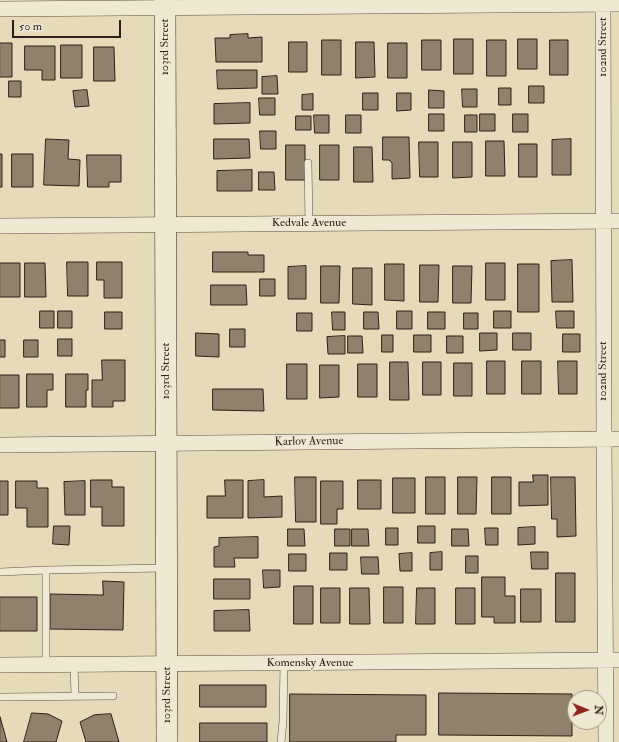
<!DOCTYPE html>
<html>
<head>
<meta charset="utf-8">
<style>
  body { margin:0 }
  #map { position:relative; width:619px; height:742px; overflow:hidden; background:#e6dbb9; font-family:"IM FELL Double Pica",serif }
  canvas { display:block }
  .north { position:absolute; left:567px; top:690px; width:40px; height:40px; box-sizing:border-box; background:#efe8d2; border:1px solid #a39887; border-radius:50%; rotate:91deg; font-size:11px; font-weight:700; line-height:16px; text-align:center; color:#301f17 }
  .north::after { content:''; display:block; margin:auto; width:14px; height:18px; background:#8f2418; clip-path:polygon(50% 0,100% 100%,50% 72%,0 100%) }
  .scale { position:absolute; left:12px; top:20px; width:109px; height:18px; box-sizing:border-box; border:2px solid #301f17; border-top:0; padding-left:5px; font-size:12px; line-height:14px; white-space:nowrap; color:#301f17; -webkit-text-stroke:3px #efe8d2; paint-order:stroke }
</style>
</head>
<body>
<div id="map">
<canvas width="619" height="742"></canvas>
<div class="north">N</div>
<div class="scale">50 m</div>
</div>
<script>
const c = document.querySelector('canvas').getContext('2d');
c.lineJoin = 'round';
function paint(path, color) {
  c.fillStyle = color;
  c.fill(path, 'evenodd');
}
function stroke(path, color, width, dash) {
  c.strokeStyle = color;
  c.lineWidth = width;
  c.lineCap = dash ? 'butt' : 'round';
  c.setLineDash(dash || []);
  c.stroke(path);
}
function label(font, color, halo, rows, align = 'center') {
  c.font = font + ' "IM FELL Double Pica",serif';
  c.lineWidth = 3;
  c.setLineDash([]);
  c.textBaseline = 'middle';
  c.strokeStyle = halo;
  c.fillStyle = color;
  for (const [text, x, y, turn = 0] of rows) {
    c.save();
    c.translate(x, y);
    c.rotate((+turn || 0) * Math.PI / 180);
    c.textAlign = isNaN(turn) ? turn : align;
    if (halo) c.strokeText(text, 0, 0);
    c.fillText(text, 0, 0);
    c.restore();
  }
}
const building = new Path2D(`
  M248,34V38L262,37V62H216L215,38H230V35Z
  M454,39H473V74H454Z
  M518,39H537V69H518Z
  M322,40H341V75H322Z
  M422,40H441V70H422Z
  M487,40H506V76H487Z
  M550,40H568V75H550Z
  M289,42H307V72H289Z
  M356,42H374L375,77L356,78Z
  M0,43H12V77H0Z
  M388,43H407V78H388Z
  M61,45H82V78H61Z
  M25,46H55V80H42V70H25Z
  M94,47H114L115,81H94Z
  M217,70H257V88L218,89Z
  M277,76L278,94H262V77Z
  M9,81H21V97H9Z
  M529,86H544V103H529Z
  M499,88H511V105H499Z
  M462,89H477V107H463Z
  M87,90L89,106L75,107L73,91Z
  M429,90L444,91V108H429Z
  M363,93H378V110H363Z
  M397,93H411V110L397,111Z
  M313,94V110H302V95Z
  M259,98H275V115H260Z
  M250,103V123L214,124V104Z
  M429,114H444V131H429Z
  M480,114H495V131H480Z
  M513,114H528V132H513Z
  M314,115H329V133H315Z
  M346,115H361V133H346Z
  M465,115H477V132H465Z
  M296,116H311V130H296Z
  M260,131H276V149H261Z
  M383,137H409L410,178L392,179V163L389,160H383Z
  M46,139L69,140L68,159L80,160L79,186L44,185Z
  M214,139H249L250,158L214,159Z
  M571,139V175H552V140Z
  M486,141H504L505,176H486Z
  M419,142H438V177H420Z
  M453,142H472V177L453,178Z
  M519,144H537V177H519Z
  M286,145H305V180H286Z
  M320,145H339V180H320Z
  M354,147H372L373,182H354Z
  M0,154H2V187H0Z
  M12,154H33V187H12Z
  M87,155H121V182H109V187H88Z
  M252,170V191H217V171Z
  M259,172H274L275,190H259Z
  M213,252H248V255H264V272H213Z
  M572,260L573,302H552L551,261Z
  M67,262H88V296H68Z
  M97,262H122V298H104V280H97Z
  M0,263H20V297H0Z
  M25,263H45L46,297H25Z
  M486,263H505V300H486Z
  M385,264H404V301L385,300Z
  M518,264H539V312H518Z
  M420,265H439L438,302H420Z
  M306,266V299H288V267Z
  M321,266H340L339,303H321Z
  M453,266H472L471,303H453Z
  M353,268H372V305L353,304Z
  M260,279H275V296H260Z
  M211,285H246L247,305H211Z
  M40,311H54V328H40Z
  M58,311H72V328H58Z
  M397,311H412V329H397Z
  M494,311H511V328H494Z
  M556,311H574V328H557Z
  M105,312H122V329H105Z
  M332,312H345V330H333Z
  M364,312H378L379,329H364Z
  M428,312H445V329H428Z
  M297,313H312V331H297Z
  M464,313H478V329H464Z
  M230,329H245V347H230Z
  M196,333L219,334V357L196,356Z
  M480,333H497V350L480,351Z
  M513,333H531V350H513Z
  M563,334H580V352H563Z
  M382,335H393V352H382Z
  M414,335H431V352H414Z
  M345,336V354H328L327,337Z
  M348,336H362L363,353H348Z
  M447,336H463V353H447Z
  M58,339H72V356H58Z
  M0,340H5V357H0Z
  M24,340H38V357H24Z
  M102,360H125V401H113V407H92V380H102Z
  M487,361H505V394H487Z
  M522,361H541V394H522Z
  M558,361H577V394H559Z
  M390,362H408L409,400H390Z
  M423,362H441V395H423Z
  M454,363H472V396H454Z
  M287,364H307V399H287Z
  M358,364H377V397H358Z
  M320,365H339V397L320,398Z
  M27,374H53V390H47V407H27Z
  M66,374H88V390H86V407H66Z
  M0,375H19V408H0Z
  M213,389H263L264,411L213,410Z
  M533,475H548V505L519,506V482H533Z
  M295,477H316V522H296Z
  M426,477H445V514H426Z
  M458,477H477L476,514H458Z
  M492,477H511V514H492Z
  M551,477H575L576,536L557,537V519H552Z
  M393,478H415V513H393Z
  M91,480H112V487H124V526H102V507H91Z
  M225,480H243V518H207V496H225Z
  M264,480V497L282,496V517L248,518V481Z
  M358,480H381V509H358Z
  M0,481H8V515H0Z
  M16,481H37V488H48V527H27V508H16Z
  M85,481V515H65L64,482Z
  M321,481H343V509H337V524H321Z
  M54,526H70L69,545L53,544Z
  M418,526H435V543H418Z
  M535,527V544L518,545V528Z
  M386,528H398V545H386Z
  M485,528H498V545H486Z
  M288,529H304L305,546H288Z
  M335,529H350V546H335Z
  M352,529H368L369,546H352Z
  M452,529H468L469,546H452Z
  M258,537V558H234L235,567H214V547L219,546V538Z
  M442,552V570H430V553Z
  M531,552H548V569H532Z
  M330,553H347V570H330Z
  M412,553V571H400L399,554Z
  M289,554H306V571H289Z
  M466,556H478V573H466Z
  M361,557H378L379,574H362Z
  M263,570H280V587L264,588Z
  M556,573H575V622H556Z
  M482,577H505V596H515V623H494V617H482Z
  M214,579H250V599H214Z
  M103,581L124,582L123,630L50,629V594L103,595Z
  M294,586H313V624H294Z
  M384,587H403V623H384Z
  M321,588H340V623H321Z
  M350,588H369L370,624H350Z
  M417,588H435V624H416Z
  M456,588H475V624H456Z
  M521,589H541V622H521Z
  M0,597H37V631H0Z
  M249,610L250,631H214V611Z
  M200,685H266V707H200Z
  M439,693L572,694V736L439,735Z
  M290,694L426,695V735H396V742H290Z
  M32,713L48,714L62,721L56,742H24Z
  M111,714L119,742H86L80,722L94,715Z
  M0,717L4,731L7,742H0Z
  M200,723H267V742H200Z`);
paint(building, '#8f816b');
stroke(building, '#301f17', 1);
const lane = new Path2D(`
  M308,163L309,223
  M0,572L46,570L166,568
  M46,665V570
  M74,665L75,696
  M0,697L113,696
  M281,742L283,721L284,663`);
const street = new Path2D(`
  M603,0L604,439L606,742
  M0,9L619,4
  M0,226L619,221
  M0,445L619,439
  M0,665L619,660`);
const secondary = new Path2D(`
  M165,0L167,742`);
stroke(lane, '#5e4e40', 8);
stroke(street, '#5e4e40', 16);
stroke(secondary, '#301f17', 22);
stroke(lane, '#efe8d2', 7);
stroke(street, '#efe8d2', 15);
stroke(secondary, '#efe8d2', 21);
label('12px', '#301f17', '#efe8d2', [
  ["103rd Street",165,47,-90],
  ["102nd Street",603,47,-90],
  ["Kedvale Avenue",309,223],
  ["103rd Street",166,371,-90],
  ["102nd Street",603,371,-90],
  ["Karlov Avenue",309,442,-1],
  ["Komensky Avenue",310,663],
  ["103rd Street",167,695,-90]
]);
</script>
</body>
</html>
